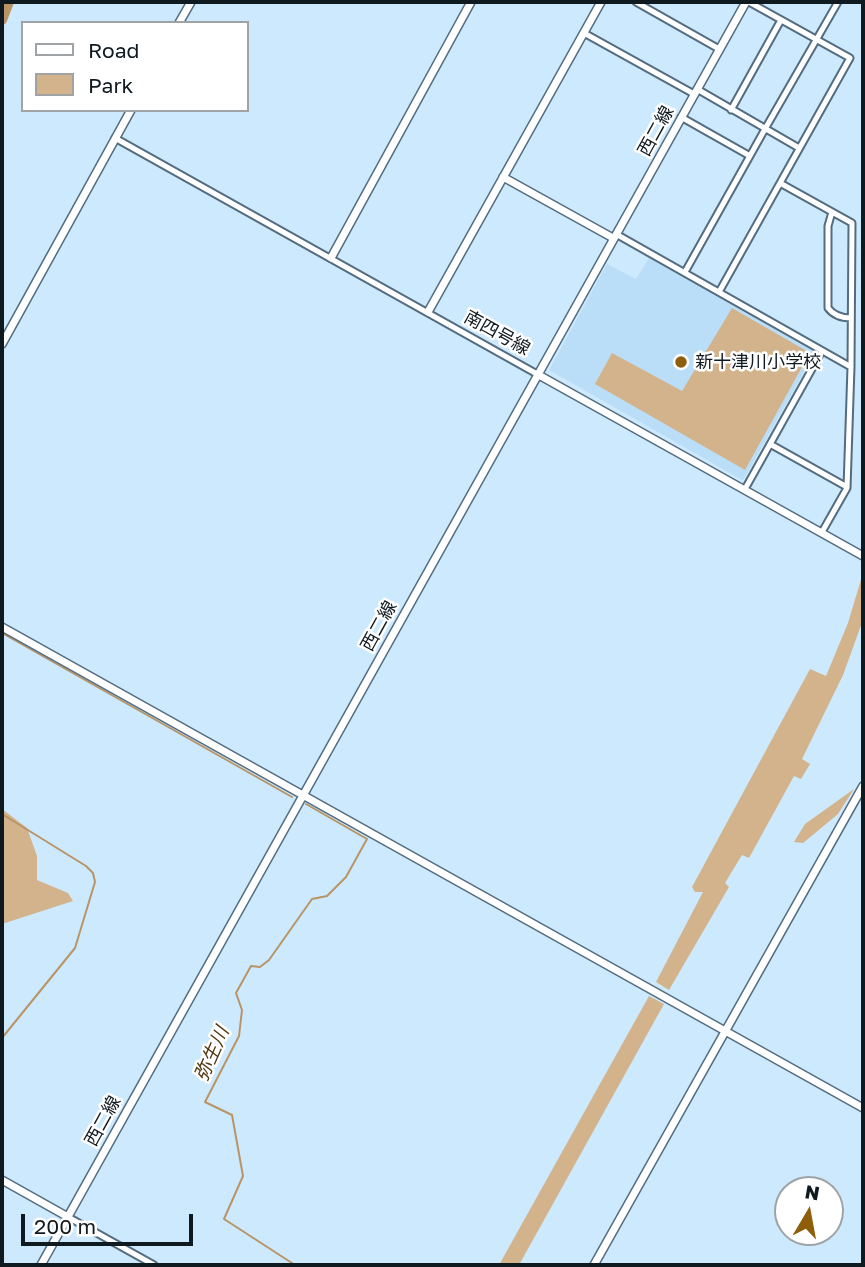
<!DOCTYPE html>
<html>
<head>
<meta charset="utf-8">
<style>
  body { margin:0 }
  #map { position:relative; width:865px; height:1267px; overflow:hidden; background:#cde9fe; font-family:"Golos Text",sans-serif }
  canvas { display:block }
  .frame { position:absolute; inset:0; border:4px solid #0f1920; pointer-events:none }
  .legend { position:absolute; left:21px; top:21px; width:228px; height:91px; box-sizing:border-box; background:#fff; border:2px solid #9fa3a6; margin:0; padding:9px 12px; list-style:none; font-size:21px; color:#0f1920 }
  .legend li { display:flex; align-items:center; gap:14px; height:35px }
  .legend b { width:35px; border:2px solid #9fa3a6 }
  .north { position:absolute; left:774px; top:1176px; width:70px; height:70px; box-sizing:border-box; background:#fff; border:2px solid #9fa3a6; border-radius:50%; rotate:10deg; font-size:19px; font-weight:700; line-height:28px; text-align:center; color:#0f1920 }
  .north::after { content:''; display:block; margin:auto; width:24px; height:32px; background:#8f5e0a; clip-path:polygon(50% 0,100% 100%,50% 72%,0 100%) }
  .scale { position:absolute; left:21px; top:1214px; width:172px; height:32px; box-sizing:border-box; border:4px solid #0f1920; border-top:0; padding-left:9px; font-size:21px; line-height:24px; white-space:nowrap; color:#0f1920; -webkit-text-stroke:5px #fff; paint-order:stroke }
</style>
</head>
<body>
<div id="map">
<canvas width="865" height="1267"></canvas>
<div class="frame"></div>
<ul class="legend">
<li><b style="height:9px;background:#fff"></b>Road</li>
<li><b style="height:19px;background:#d2b38b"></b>Park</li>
</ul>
<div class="north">N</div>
<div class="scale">200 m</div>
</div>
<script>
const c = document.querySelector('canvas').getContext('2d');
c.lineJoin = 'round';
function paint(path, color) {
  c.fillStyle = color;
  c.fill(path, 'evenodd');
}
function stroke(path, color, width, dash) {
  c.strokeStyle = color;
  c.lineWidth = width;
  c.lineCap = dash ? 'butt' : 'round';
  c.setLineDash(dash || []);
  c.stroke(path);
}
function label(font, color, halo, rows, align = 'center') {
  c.font = font + ' "Golos Text","Noto Sans JP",sans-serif';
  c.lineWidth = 5;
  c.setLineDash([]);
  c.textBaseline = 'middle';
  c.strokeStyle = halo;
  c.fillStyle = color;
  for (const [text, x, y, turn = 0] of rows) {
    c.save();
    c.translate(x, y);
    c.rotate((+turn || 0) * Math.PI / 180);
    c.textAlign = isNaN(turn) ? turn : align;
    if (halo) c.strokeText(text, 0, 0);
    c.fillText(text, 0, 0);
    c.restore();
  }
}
paint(new Path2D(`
  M649,258L813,351L814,354L744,479L742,480L549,370L607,264L636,279Z`), '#bbdef8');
paint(new Path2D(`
  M732,308L805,350L807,358L745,470L595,384L612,353L682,391Z
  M863,573V620L843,675L802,759L810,764L801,779L794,776L749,858L742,855L725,883L729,887L669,990L656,982L703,892H695L692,887L810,669L826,676L848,623Z
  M854,789L838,814L803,843L794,842L805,824Z
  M2,809L27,828L37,856V880L68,893L73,901L2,924Z
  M649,996L664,1004L519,1265H499Z`), '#d2b38b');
stroke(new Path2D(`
  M2,633L292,797
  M2,814L86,866L93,873L95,882L75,948L2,1038
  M295,1265L224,1219L243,1176L232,1115L205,1102L239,1036L242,1010L236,993L251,966L260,967L269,960L312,899L327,896L346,877L367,839L306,804`), '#b99466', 2);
stroke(new Path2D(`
  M2,20L9,2`), '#b99466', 10);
const minor = new Path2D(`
  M636,2L719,49
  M584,33L694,94
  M697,89L799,148
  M731,110L781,20
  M681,117L750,156
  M115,138L537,374
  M780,183L852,223L851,367L847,488L822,532
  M832,212L828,226V308C834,316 842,318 851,318
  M616,234L851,367
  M685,272L765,129L838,2
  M719,292L850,58L749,2
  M770,444L847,487
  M745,489L822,351
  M68,1217L154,1265`);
const tertiary = new Path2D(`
  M179,23L191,2
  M503,177L613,238
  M331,258L471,2
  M428,312L601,2
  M2,344L131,110
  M537,374L863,556
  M2,627L863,1108
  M2,1180L68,1217
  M41,1265L746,2
  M594,1265L863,786`);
stroke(minor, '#546c7f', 9);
stroke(tertiary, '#546c7f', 10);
stroke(minor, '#fff', 5);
stroke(tertiary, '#fff', 7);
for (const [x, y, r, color] of [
  [681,362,7,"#8f5e0a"]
]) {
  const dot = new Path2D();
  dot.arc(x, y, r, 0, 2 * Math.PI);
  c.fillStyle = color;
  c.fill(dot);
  stroke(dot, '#fff', 2.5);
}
label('18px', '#0f1920', '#fff', [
  ["西二線",656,131,-61],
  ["南四号線",497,333,29],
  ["西二線",379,626,-61],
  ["西二線",103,1121,-61]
]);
label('18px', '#0f1920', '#fff', [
  ["新十津川小学校",695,362]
], 'left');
label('italic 19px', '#523812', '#fff', [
  ["弥生川",212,1054,-66]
]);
</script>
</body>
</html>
